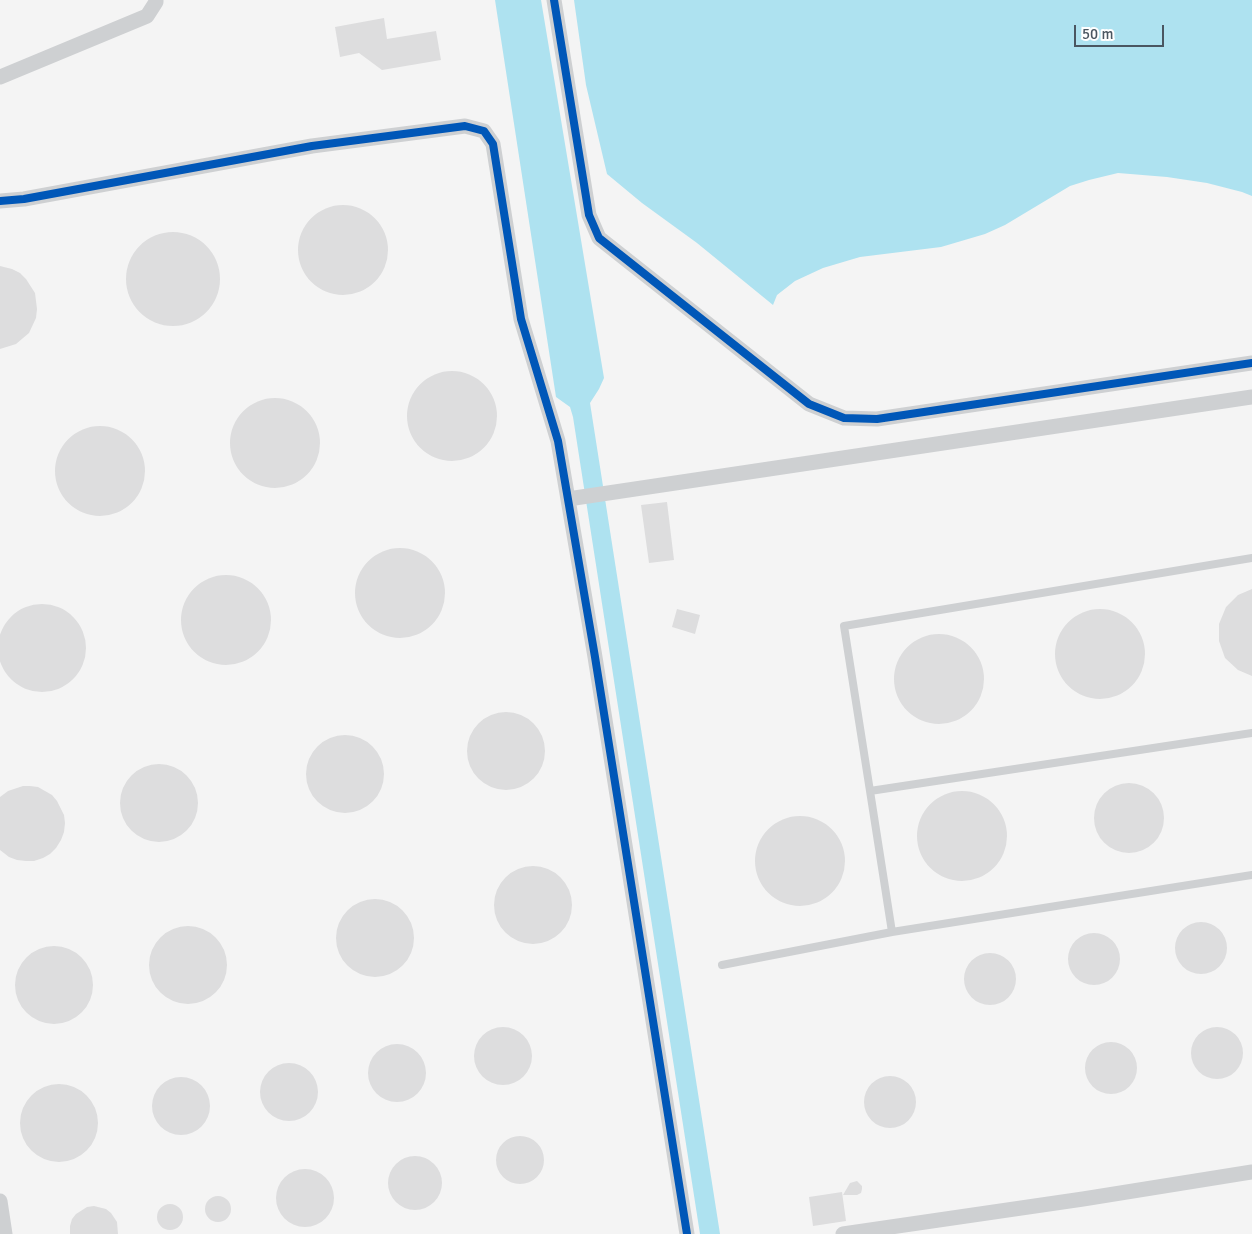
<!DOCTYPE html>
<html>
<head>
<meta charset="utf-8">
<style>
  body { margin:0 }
  #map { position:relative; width:1252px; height:1234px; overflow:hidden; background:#f4f4f4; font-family:Signika,sans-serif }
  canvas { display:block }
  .scale { position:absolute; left:1074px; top:25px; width:90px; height:22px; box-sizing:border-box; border:2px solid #4a5661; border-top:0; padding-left:6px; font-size:15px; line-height:18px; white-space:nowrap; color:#4a5661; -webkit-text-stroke:4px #fff; paint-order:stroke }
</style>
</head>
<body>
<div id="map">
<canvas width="1252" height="1234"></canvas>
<div class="scale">50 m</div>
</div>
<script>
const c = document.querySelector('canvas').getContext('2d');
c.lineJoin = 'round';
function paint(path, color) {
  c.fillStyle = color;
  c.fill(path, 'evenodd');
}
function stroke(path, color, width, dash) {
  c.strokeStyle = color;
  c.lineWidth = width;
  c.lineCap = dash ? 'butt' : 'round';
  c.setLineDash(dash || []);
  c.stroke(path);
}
paint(new Path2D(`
  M495,0H541L604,378L599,389L590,403L720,1234H700L573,417L570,407L556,397Z
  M574,0H1252V196L1242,192L1207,183L1167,177L1118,173L1089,180L1070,186L1005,225L985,234L941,247L860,257L823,268L795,281L777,295L773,305L697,243L642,203L607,174L586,85Z`), '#aee2f0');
paint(new Path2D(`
  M384,18L387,39L436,31L441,60L382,70L359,53L340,57L335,27Z
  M298 250a45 45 0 1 1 90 0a45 45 0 1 1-90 0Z
  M126 279a47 47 0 1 1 94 0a47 47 0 1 1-94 0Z
  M0,266L12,269L20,273L26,279L35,293L37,309L36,318L29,333L16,344L0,349Z
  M407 416a45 45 0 1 1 90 0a45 45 0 1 1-90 0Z
  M230 443a45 45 0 1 1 90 0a45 45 0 1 1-90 0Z
  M55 471a45 45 0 1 1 90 0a45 45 0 1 1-90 0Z
  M667,502L674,560L649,563L641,505Z
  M355 593a45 45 0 1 1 90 0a45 45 0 1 1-90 0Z
  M181 620a45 45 0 1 1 90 0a45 45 0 1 1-90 0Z
  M1252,589V676L1238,670L1225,658L1219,641V624L1226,607L1238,595Z
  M-2 648a44 44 0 1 1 88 0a44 44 0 1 1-88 0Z
  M677,609L700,615L695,634L672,627Z
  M1055 654a45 45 0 1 1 90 0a45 45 0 1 1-90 0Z
  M894 679a45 45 0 1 1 90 0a45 45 0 1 1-90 0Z
  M467 751a39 39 0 1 1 78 0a39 39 0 1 1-78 0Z
  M306 774a39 39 0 1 1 78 0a39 39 0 1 1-78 0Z
  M120 803a39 39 0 1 1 78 0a39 39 0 1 1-78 0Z
  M1094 818a35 35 0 1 1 70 0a35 35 0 1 1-70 0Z
  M23,786H30L38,787L52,795L57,801L64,815L65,823L64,832L61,840L56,848L50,854L43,858L34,861H26L17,860L9,857L0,850V797L8,791Z
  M917 836a45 45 0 1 1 90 0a45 45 0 1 1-90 0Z
  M755 861a45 45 0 1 1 90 0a45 45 0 1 1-90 0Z
  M494 905a39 39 0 1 1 78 0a39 39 0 1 1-78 0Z
  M336 938a39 39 0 1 1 78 0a39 39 0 1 1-78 0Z
  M1175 948a26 26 0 1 1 52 0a26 26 0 1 1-52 0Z
  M149 965a39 39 0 1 1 78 0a39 39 0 1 1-78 0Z
  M1068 959a26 26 0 1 1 52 0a26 26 0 1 1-52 0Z
  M15 985a39 39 0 1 1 78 0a39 39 0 1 1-78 0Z
  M964 979a26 26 0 1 1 52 0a26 26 0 1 1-52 0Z
  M1191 1053a26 26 0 1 1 52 0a26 26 0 1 1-52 0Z
  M474 1056a29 29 0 1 1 58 0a29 29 0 1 1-58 0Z
  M1085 1068a26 26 0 1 1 52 0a26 26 0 1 1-52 0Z
  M368 1073a29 29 0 1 1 58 0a29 29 0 1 1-58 0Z
  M260 1092a29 29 0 1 1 58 0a29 29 0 1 1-58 0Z
  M864 1102a26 26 0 1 1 52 0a26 26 0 1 1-52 0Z
  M152 1106a29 29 0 1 1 58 0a29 29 0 1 1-58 0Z
  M20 1123a39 39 0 1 1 78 0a39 39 0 1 1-78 0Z
  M496 1160a24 24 0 1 1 48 0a24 24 0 1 1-48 0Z
  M388 1183a27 27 0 1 1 54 0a27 27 0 1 1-54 0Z
  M276 1198a29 29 0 1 1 58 0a29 29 0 1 1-58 0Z
  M857,1181L862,1186V1189L861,1193L857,1195H843L850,1183Z
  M842,1192L846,1221L813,1226L809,1197Z
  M205 1209a13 13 0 1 1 26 0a13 13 0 1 1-26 0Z
  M157 1217a13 13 0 1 1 26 0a13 13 0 1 1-26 0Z
  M94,1206L106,1209L111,1213L117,1222L118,1234H70V1226L72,1219L76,1214L87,1207Z`), '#ddddde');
stroke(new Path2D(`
  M1252,558L844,626L870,791L1252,733
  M870,791L892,932L1252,875
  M722,965L892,932`), '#ced0d2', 8);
stroke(new Path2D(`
  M554,0L589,215L599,238L809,404L844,418L877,419L1252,363
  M0,77L147,16L156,2V0
  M0,201L24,199L312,146L465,126L484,131L493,144L521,319L558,441L595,657L687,1234
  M568,499L1252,397
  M0,1201L5,1234
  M843,1234L1083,1199L1252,1172`), '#ced0d2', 15);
stroke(new Path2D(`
  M554,0L589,215L599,238L809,404L844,418L877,419L1252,363
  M0,201L24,199L312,146L465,126L484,131L493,144L521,319L558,441L595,657L687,1234`), '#0057b8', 8);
</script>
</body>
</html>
